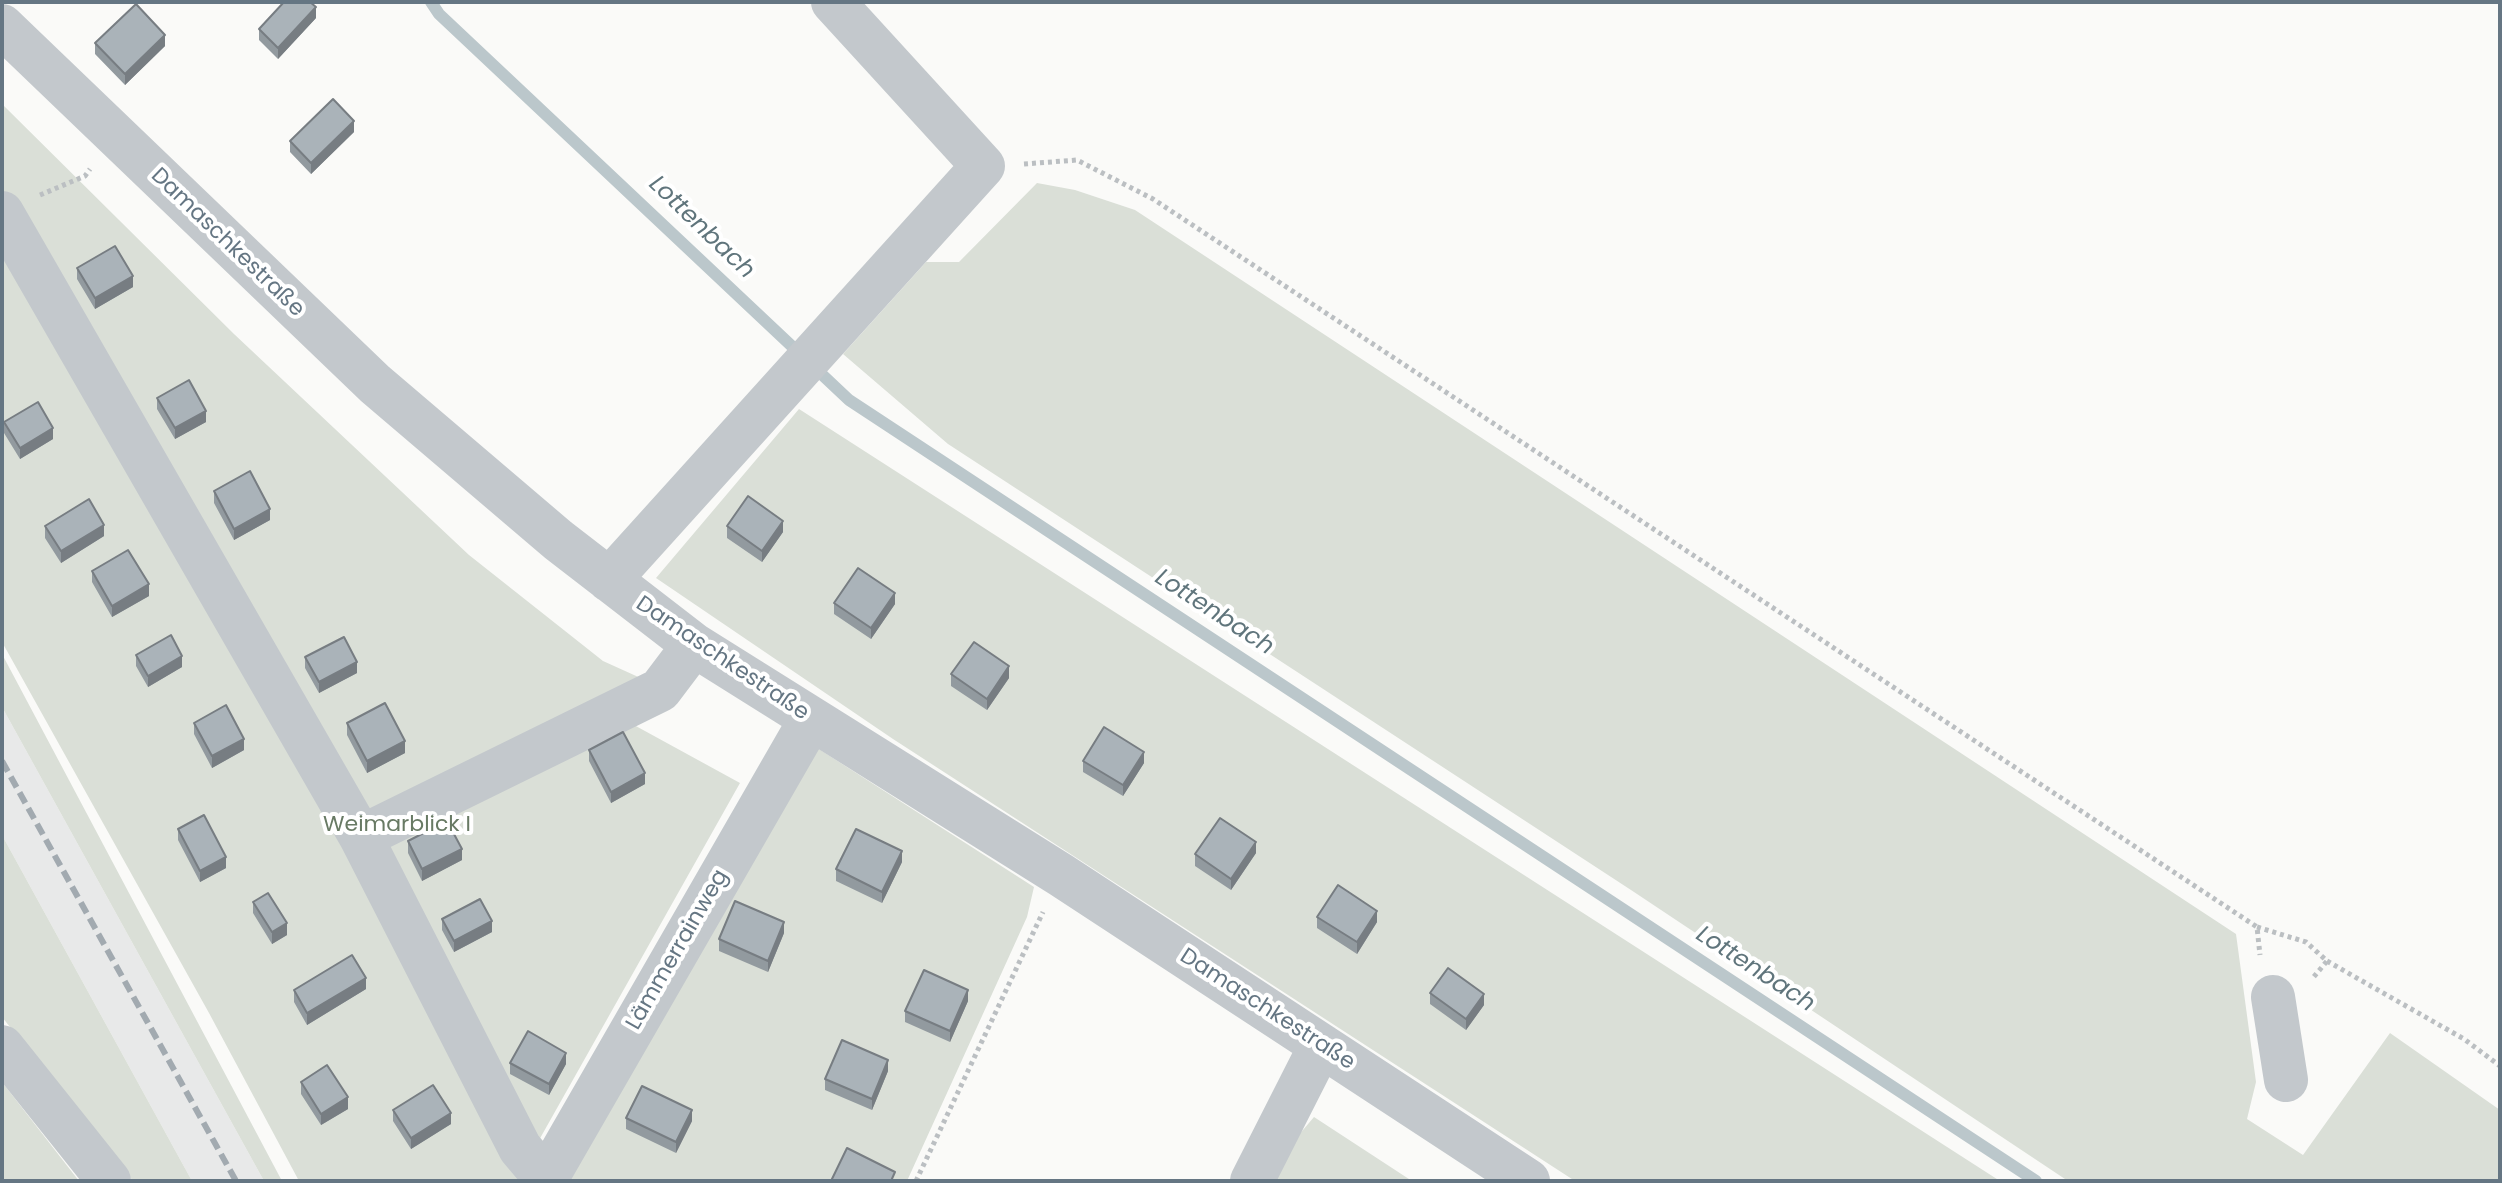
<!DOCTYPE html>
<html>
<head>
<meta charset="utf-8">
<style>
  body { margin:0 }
  #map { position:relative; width:2502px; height:1183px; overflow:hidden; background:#fafaf8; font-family:Poppins,sans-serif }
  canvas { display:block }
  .frame { position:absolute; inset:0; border:4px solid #657683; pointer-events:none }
</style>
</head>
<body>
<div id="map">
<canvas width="2502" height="1183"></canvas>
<div class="frame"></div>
</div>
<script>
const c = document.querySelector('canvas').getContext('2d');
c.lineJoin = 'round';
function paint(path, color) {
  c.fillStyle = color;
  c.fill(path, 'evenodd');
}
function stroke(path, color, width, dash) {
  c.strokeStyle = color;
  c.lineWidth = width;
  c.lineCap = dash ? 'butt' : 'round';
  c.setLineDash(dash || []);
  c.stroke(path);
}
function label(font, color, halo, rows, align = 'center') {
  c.font = font + ' Poppins,sans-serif';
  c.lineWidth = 8;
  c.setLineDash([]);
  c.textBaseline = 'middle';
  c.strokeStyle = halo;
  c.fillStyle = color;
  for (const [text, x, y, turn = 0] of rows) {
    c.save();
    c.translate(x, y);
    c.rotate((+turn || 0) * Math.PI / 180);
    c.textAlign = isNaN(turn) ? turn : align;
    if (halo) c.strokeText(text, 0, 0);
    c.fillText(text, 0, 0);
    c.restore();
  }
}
paint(new Path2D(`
  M2,707L264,1181H192L2,835Z`), '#e8e9e9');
paint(new Path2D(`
  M2,104L234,334L469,555L603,661L645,680L634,725L740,783L516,1181H299L209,1013L2,642Z
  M1037,183L1075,190L1135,210L2236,934L2256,1082L2247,1119L2303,1155L2390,1033L2500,1110V1181H2068L1631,890L948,444L843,354L926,262H959Z
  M799,409L2000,1181H1575L893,739L656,578Z
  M2,654L282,1181H264L2,707Z
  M811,744L1034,887L1027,917L907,1181H563Z
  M2,835L192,1181H133L2,1017Z
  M2,1082L79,1181H2Z
  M1314,1117L1412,1181H1264L1269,1170Z`), '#dadfd7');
stroke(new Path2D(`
  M431,2L439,14L849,400L2036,1181`), '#bbc7cb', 12);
stroke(new Path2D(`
  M1024,164L1077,160L1153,199L2257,927L2260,955
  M40,195L85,176L90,169
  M2257,927L2306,942L2327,961L2312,979
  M2327,961L2464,1039L2500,1066
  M916,1181L1043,912`), '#bbbfc2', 5, [4, 4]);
stroke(new Path2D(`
  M2,26L375,384L558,540L694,645L1061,875L1528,1181
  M2,213L361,837L520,1148L546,1179
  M609,580L983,166L833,2
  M361,837L660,690L694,645
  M2273,997L2286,1080
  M2,1047L109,1181
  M545,1181L811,719
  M1252,1181L1321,1045`), '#c3c8cc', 44);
stroke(new Path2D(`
  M2,761L236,1181`), '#a2aab0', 6, [12, 6]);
paint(new Path2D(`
  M316,18L278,59L259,40V29Z
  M95,43L165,46L125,85L95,54Z
  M354,132L311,174L290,152V141Z
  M77,268L133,287L95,309L77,279Z
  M157,398L206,422L175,439L157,409Z
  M4,422L53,439L20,459L4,433Z
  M214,491L270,520L234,540L214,503Z
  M45,526L104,536L61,563L45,538Z
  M727,526L783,532L762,562L727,538Z
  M92,571L149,596L112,617L92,582Z
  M834,603L895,604L871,639L834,614Z
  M136,655L182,667L148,687L136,666Z
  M305,657L357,673L319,693L305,668Z
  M951,674L1009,678L987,710L951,686Z
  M194,723L244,750L212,768L194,734Z
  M347,723L405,753L367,773L347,735Z
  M589,750L645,784L611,803L589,761Z
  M1083,761L1144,763L1123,796L1083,772Z
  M178,829L226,868L200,882L178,840Z
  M408,841L462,860L422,881L408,853Z
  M1256,853L1231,890L1195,866V854Z
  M902,862L882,903L836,881V869Z
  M253,902L287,935L272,944L253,913Z
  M1317,917L1377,922L1357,954L1317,928Z
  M442,919L492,932L454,952L442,930Z
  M784,933L768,972L719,951V939Z
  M366,989L307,1025L294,1002V990Z
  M1430,993L1484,1005L1466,1030L1430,1004Z
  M968,1001L950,1042L905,1022V1011Z
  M510,1063L566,1064L549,1095L510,1074Z
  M888,1071L872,1110L825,1090V1079Z
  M301,1082L348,1109L321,1125L301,1094Z
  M393,1110L451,1124L411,1149L393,1121Z
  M626,1118L692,1121L676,1153L626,1129Z`), '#929a9f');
paint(new Path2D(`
  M316,7V18L278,59V48Z
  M165,35V46L125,85V74Z
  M354,121V132L311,174V163Z
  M133,276V287L95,309V298Z
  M206,411V422L175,439V428Z
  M53,428V439L20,459V448Z
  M270,509V520L234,540V529Z
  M783,521V532L762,562V551Z
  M104,525V536L61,563V551Z
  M149,584V596L112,617V606Z
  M895,593V604L871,639V628Z
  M182,656V667L148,687V676Z
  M357,662V673L319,693V682Z
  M1009,666V678L987,710V699Z
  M244,739V750L212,768V756Z
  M405,741V753L367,773V761Z
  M1144,752V763L1123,796V785Z
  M645,773V784L611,803V792Z
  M1256,842V853L1231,890V879Z
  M462,849V860L422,881V869Z
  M902,851V862L882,903V892Z
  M226,857V868L200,882V871Z
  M1377,911V922L1357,954V942Z
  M492,921V932L454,952V941Z
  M784,922V933L768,972V961Z
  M287,923V935L272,944V932Z
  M366,978V989L307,1025V1013Z
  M968,990V1001L950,1042V1031Z
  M1484,994V1005L1466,1030V1019Z
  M566,1053V1064L549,1095V1084Z
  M888,1060V1071L872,1110V1099Z
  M348,1097V1109L321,1125V1114Z
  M692,1110V1121L676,1153V1142Z
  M451,1113V1124L411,1149V1138Z`), '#777d82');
const building = new Path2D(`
  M284,2H310L316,7L278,48L259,29Z
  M136,4L165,35L125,74L95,43Z
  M333,99L354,121L311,163L290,141Z
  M115,246L133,276L95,298L77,268Z
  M189,380L206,411L175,428L157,398Z
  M38,402L53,428L20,448L4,422Z
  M250,471L270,509L234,529L214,491Z
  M748,496L783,521L762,551L727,526Z
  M89,499L104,525L61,551L45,526Z
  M128,550L149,584L112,606L92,571Z
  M858,568L895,593L871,628L834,603Z
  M171,635L182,656L148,676L136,655Z
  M344,637L357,662L319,682L305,657Z
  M974,642L1009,666L987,699L951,674Z
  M385,703L405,741L367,761L347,723Z
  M226,705L244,739L212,756L194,723Z
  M1104,727L1144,752L1123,785L1083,761Z
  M623,732L645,773L611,792L589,750Z
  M204,815L226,857L200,871L178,829Z
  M1220,818L1256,842L1231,879L1195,854Z
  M447,821L462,849L422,869L408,841Z
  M856,829L902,851L882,892L836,869Z
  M1338,885L1377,911L1357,942L1317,917Z
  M268,893L287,923L272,932L253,902Z
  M480,899L492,921L454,941L442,919Z
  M735,901L784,922L768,961L719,939Z
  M352,955L366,978L307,1013L294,990Z
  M1448,968L1484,994L1466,1019L1430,993Z
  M924,970L968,990L950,1031L905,1011Z
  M528,1031L566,1053L549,1084L510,1063Z
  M842,1040L888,1060L872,1099L825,1079Z
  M327,1065L348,1097L321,1114L301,1082Z
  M433,1085L451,1113L411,1138L393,1110Z
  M642,1086L692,1110L676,1142L626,1118Z
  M847,1148L895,1172L891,1181H831Z`);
paint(building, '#aab3b9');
stroke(building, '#777d82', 2);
label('22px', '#657683', '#fff', [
  ["Damaschkestraße",227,243,44],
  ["Damaschkestraße",722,659,34],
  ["Lämmerrainweg",678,950,-60],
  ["Damaschkestraße",1267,1010,33]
]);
label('22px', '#687a64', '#fff', [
  ["Weimarblick I",397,825]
]);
label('italic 24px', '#60757c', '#fff', [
  ["Lottenbach",701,228,44],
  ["Lottenbach",1214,613,33],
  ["Lottenbach",1755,970,33]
]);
</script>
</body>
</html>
